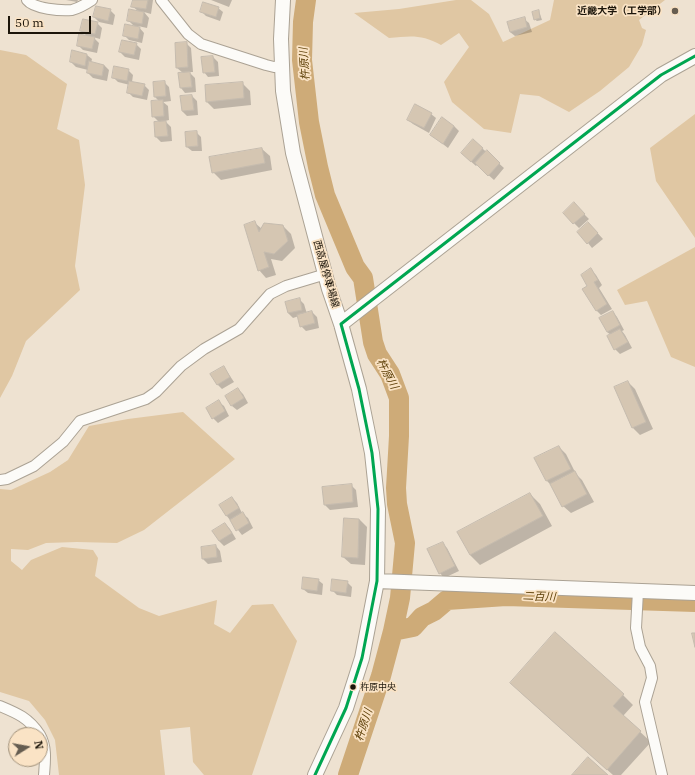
<!DOCTYPE html>
<html>
<head>
<meta charset="utf-8">
<style>
  body { margin:0 }
  #map { position:relative; width:695px; height:775px; overflow:hidden; background:#eee2d1; font-family:"IBM Plex Serif",serif }
  canvas { display:block }
  .north { position:absolute; left:8px; top:727px; width:40px; height:40px; box-sizing:border-box; background:#fae3c5; border:1px solid #a1917a; border-radius:50%; rotate:79deg; font-size:11px; font-weight:700; line-height:16px; text-align:center; color:#1c150a }
  .north::after { content:''; display:block; margin:auto; width:14px; height:18px; background:#665d50; clip-path:polygon(50% 0,100% 100%,50% 72%,0 100%) }
  .scale { position:absolute; left:8px; top:16px; width:83px; height:18px; box-sizing:border-box; border:2px solid #1c150a; border-top:0; padding-left:5px; font-size:12px; line-height:14px; white-space:nowrap; color:#1c150a; -webkit-text-stroke:3px #fae3c5; paint-order:stroke }
</style>
</head>
<body>
<div id="map">
<canvas width="695" height="775"></canvas>
<div class="north">N</div>
<div class="scale">50 m</div>
</div>
<script>
const c = document.querySelector('canvas').getContext('2d');
c.lineJoin = 'round';
function paint(path, color) {
  c.fillStyle = color;
  c.fill(path, 'evenodd');
}
function stroke(path, color, width, dash) {
  c.strokeStyle = color;
  c.lineWidth = width;
  c.lineCap = dash ? 'butt' : 'round';
  c.setLineDash(dash || []);
  c.stroke(path);
}
function label(font, color, halo, rows, align = 'center') {
  c.font = font + ' "IBM Plex Serif","Noto Sans JP",serif';
  c.lineWidth = 3.5;
  c.setLineDash([]);
  c.textBaseline = 'middle';
  c.strokeStyle = halo;
  c.fillStyle = color;
  for (const [text, x, y, turn = 0] of rows) {
    c.save();
    c.translate(x, y);
    c.rotate((+turn || 0) * Math.PI / 180);
    c.textAlign = isNaN(turn) ? turn : align;
    if (halo) c.strokeText(text, 0, 0);
    c.fillText(text, 0, 0);
    c.restore();
  }
}
paint(new Path2D(`
  M456,0H471L489,14L503,42L550,20L554,0H665L639,20L642,28L646,30L642,45L629,67L600,91L569,112L539,96L520,94L511,133L484,129L452,102L444,82L469,47L459,33L441,45C422,34 410,36 389,38L354,13L399,9Z
  M0,50L26,55L67,84L57,129L79,140L85,185L75,266L80,290L26,341L12,376L0,398Z
  M695,114V238L656,181L650,148Z
  M695,247V367L671,357L647,301L625,305L617,290Z
  M183,412L235,459L144,530L117,543L77,542L46,543L28,550L11,549V561L22,570L31,560L62,547L93,550L98,558L95,576L139,608L159,616L217,600L214,624L230,633L252,605L273,604L297,641L252,775H204L193,762L190,727L160,730L165,775H59L55,740L45,720L29,701L0,692V489L11,490L50,472L68,460L89,426L128,419Z`), '#e0c7a3');
paint(new Path2D(`
  M66,0H78L77,2Z
  M134,0H153L151,14L144,12L149,18L147,28L138,26L144,33L142,43L129,40L124,35L135,27L128,20L138,11L132,6Z
  M211,0H232L229,7Z
  M218,8L223,12L220,21L206,16L201,11Z
  M110,10L115,15L113,25L99,22L94,17Z
  M538,12L540,14L542,20L537,21L534,19Z
  M524,19L529,23L532,32L515,36L510,32Z
  M97,23L102,28L100,39L93,37L99,43L97,53L83,50L78,45L87,36L81,31Z
  M186,43L191,48L193,72H189L195,78L196,92L185,93L181,88L183,73L177,68Z
  M136,44L141,49L139,60L125,57L120,52Z
  M87,55L92,59L91,63L104,65L109,70L107,81L93,78L88,73V70L76,67L71,62Z
  M213,57L218,62L219,76L208,77L204,72Z
  M128,70L133,75L132,82L144,85L149,90L147,100L133,97L128,92L130,85L118,82L113,77Z
  M164,82L169,87L171,101L163,102L168,106L169,120L165,121L171,127L172,141L161,142L156,137L159,122L153,116L160,102L155,97L154,83Z
  M242,83L250,91L251,105L214,109L207,102Z
  M192,96L197,101L198,115L187,116L182,111Z
  M431,114L436,118L429,133L413,124L408,120Z
  M454,126L459,131L448,148L431,135Z
  M196,132L201,137L202,151H192L187,147Z
  M473,140L504,168L494,180L477,165L476,166L467,158Z
  M262,149L270,156L272,170L221,180L213,172Z
  M579,209L589,219L579,228L564,213Z
  M255,223L262,229L283,226L291,234L295,248L282,261L271,259L276,275L266,278L259,270Z
  M593,228L603,239L592,248L588,243Z
  M591,270L596,275L602,285L599,288L612,309L601,315L596,310L589,286Z
  M299,299L304,304L307,314L312,312L317,317L319,328L306,331L301,326L299,316L293,318L288,313L286,302Z
  M613,312L617,317L624,330L622,331L625,335L632,348L620,354L615,349L611,335L607,332Z
  M223,368L228,373L234,382L222,389L217,384Z
  M628,382L635,389L653,429L640,435L633,428Z
  M238,389L243,394L248,403L237,410L232,406Z
  M219,402L224,406L229,416L218,423L213,418Z
  M559,447L566,454L576,474L582,480L594,502L571,513L563,506L553,487L547,481L536,459Z
  M351,485L356,490L358,507L330,510L325,505Z
  M530,494L540,504L552,526L480,565L470,555Z
  M232,498L237,503L242,513L248,518L253,528L242,535L226,515Z
  M345,519H359L367,527L365,565L351,564L343,557Z
  M225,524L230,529L236,539L224,546L219,541Z
  M442,543L447,548L459,571L444,578L440,573Z
  M216,546L220,551L222,562L208,564L203,559Z
  M318,580L323,584L322,595L308,593L303,589Z
  M347,582L352,587L351,597L337,595L332,590Z
  M521,693L623,695L633,705L623,716L651,742L621,775H613Z`), '#0003');
stroke(new Path2D(`
  M306,0L303,22L302,60L309,122L318,167L325,195L355,267L363,278L373,342L377,354L390,374L399,398V436L396,488L397,504L405,543L400,598L393,631L381,676L348,775
  M393,631L413,627L422,617L434,611L447,600L506,596L695,602`), '#ceab78', 20);
const building = new Path2D(`
  M133,0H148L146,9L131,7Z
  M203,2L219,7L216,17L200,12Z
  M96,6L111,9L108,21L93,17Z
  M129,9L144,12L142,24L127,21Z
  M539,10L540,18L534,20L532,12Z
  M525,17L527,27L510,32L507,22Z
  M83,19L98,22L95,34L80,31Z
  M125,24L140,27L138,39L123,36Z
  M79,34L95,37L92,49L77,46Z
  M122,40L137,43L134,55L119,52Z
  M187,42L188,67L176,68L175,43Z
  M72,50L87,54L85,66L70,62Z
  M213,56L215,72L203,73L201,57Z
  M89,61L104,65L102,76L87,73Z
  M114,66L129,69L127,81L112,78Z
  M190,72L192,87L180,88L178,73Z
  M129,81L145,84L142,96L127,93Z
  M165,81L166,96L154,97L153,82Z
  M243,82L244,98L206,102L205,85Z
  M192,95L194,110L182,111L180,96Z
  M163,100L164,116L152,117L151,101Z
  M415,104L432,113L424,128L407,120Z
  M442,117L454,126L443,144L430,135Z
  M166,121L168,136L155,137L154,122Z
  M197,131L198,146L186,147L185,132Z
  M473,139L483,148L471,162L461,153Z
  M262,148L265,163L212,173L209,157Z
  M487,150L500,163L488,176L475,163Z
  M574,202L585,214L573,224L563,213Z
  M255,221L259,232L264,223L283,225L288,241L274,254L264,252L269,267L258,271L244,225Z
  M588,222L598,233L587,244L577,232Z
  M591,268L598,280L594,282L607,304L596,311L582,289L587,286L581,275Z
  M300,298L302,310L288,313L285,302Z
  M312,311L315,323L300,327L297,315Z
  M613,311L620,325L607,332L599,318Z
  M620,329L628,342L614,350L607,336Z
  M224,366L230,377L217,385L210,374Z
  M628,381L646,422L632,428L614,387Z
  M238,388L244,398L231,406L225,396Z
  M219,400L225,411L212,419L206,408Z
  M559,446L571,469L546,481L534,458Z
  M575,471L587,494L562,507L550,484Z
  M352,484L353,502L324,505L322,487Z
  M530,493L543,516L470,555L457,532Z
  M232,497L239,508L226,516L219,505Z
  M243,512L249,523L236,531L230,520Z
  M344,518L359,519L358,558L342,557Z
  M225,523L232,533L219,541L212,531Z
  M443,542L455,566L439,574L427,549Z
  M216,545L217,557L202,559L201,547Z
  M303,577L319,579L317,591L302,589Z
  M332,579L348,581L346,593L331,591Z
  M555,632L624,694L613,706L641,731L607,770L510,683Z
  M692,633H695V647Z
  M588,757L608,775H572Z`);
paint(building, '#d5c6b2');
stroke(building, '#c5bbae', 1);
const street = new Path2D(`
  M27,0C34,9 61,11 72,10C79,8 86,4 92,0
  M161,0L188,34L201,44L266,65L274,67L282,66
  M0,480L7,479L34,466L63,442L80,421L146,399L156,392L181,366L204,349L239,329L270,294L286,286L326,274
  M638,591L636,628L640,647L650,666L652,678L645,702L662,775
  M0,706C17,713 29,718 40,735
  M40,735C47,747 45,762 44,775`);
const secondary = new Path2D(`
  M283,0L281,39L283,91L293,153L329,289L341,324L359,389L372,453L378,509L377,581L362,658L346,708L315,775
  M341,324L661,75L695,56
  M377,581L695,593`);
stroke(street, '#aba294', 12);
stroke(secondary, '#aba294', 16);
stroke(street, '#fcfbf8', 10);
stroke(secondary, '#fcfbf8', 14);
stroke(new Path2D(`
  M315,775L346,708L362,658L377,581L378,509L372,453L359,389L341,324L661,75L695,56`), '#00a651', 3);
for (const [x, y, r, color] of [
  [675,11,4,"#665d50"],
  [353,687,3.5,"#1c150a"]
]) {
  const dot = new Path2D();
  dot.arc(x, y, r, 0, 2 * Math.PI);
  c.fillStyle = color;
  c.fill(dot);
  stroke(dot, '#fae3c5', 1.5);
}
label('9px', '#1c150a', '#fae3c5', [
  ["杵原中央",360,687]
], 'left');
label('bold 10px', '#1c150a', '#fae3c5', [
  ["近畿大学（工学部）",667,11]
], 'right');
label('10px', '#1c150a', '#fae3c5', [
  ["西高屋停車場線",326,274,74]
]);
label('italic 11px', '#5d3f07', '#fae3c5', [
  ["杵原川",305,64,-94],
  ["杵原川",387,374,62],
  ["二百川",539,597,2],
  ["杵原川",364,725,-72]
]);
</script>
</body>
</html>
